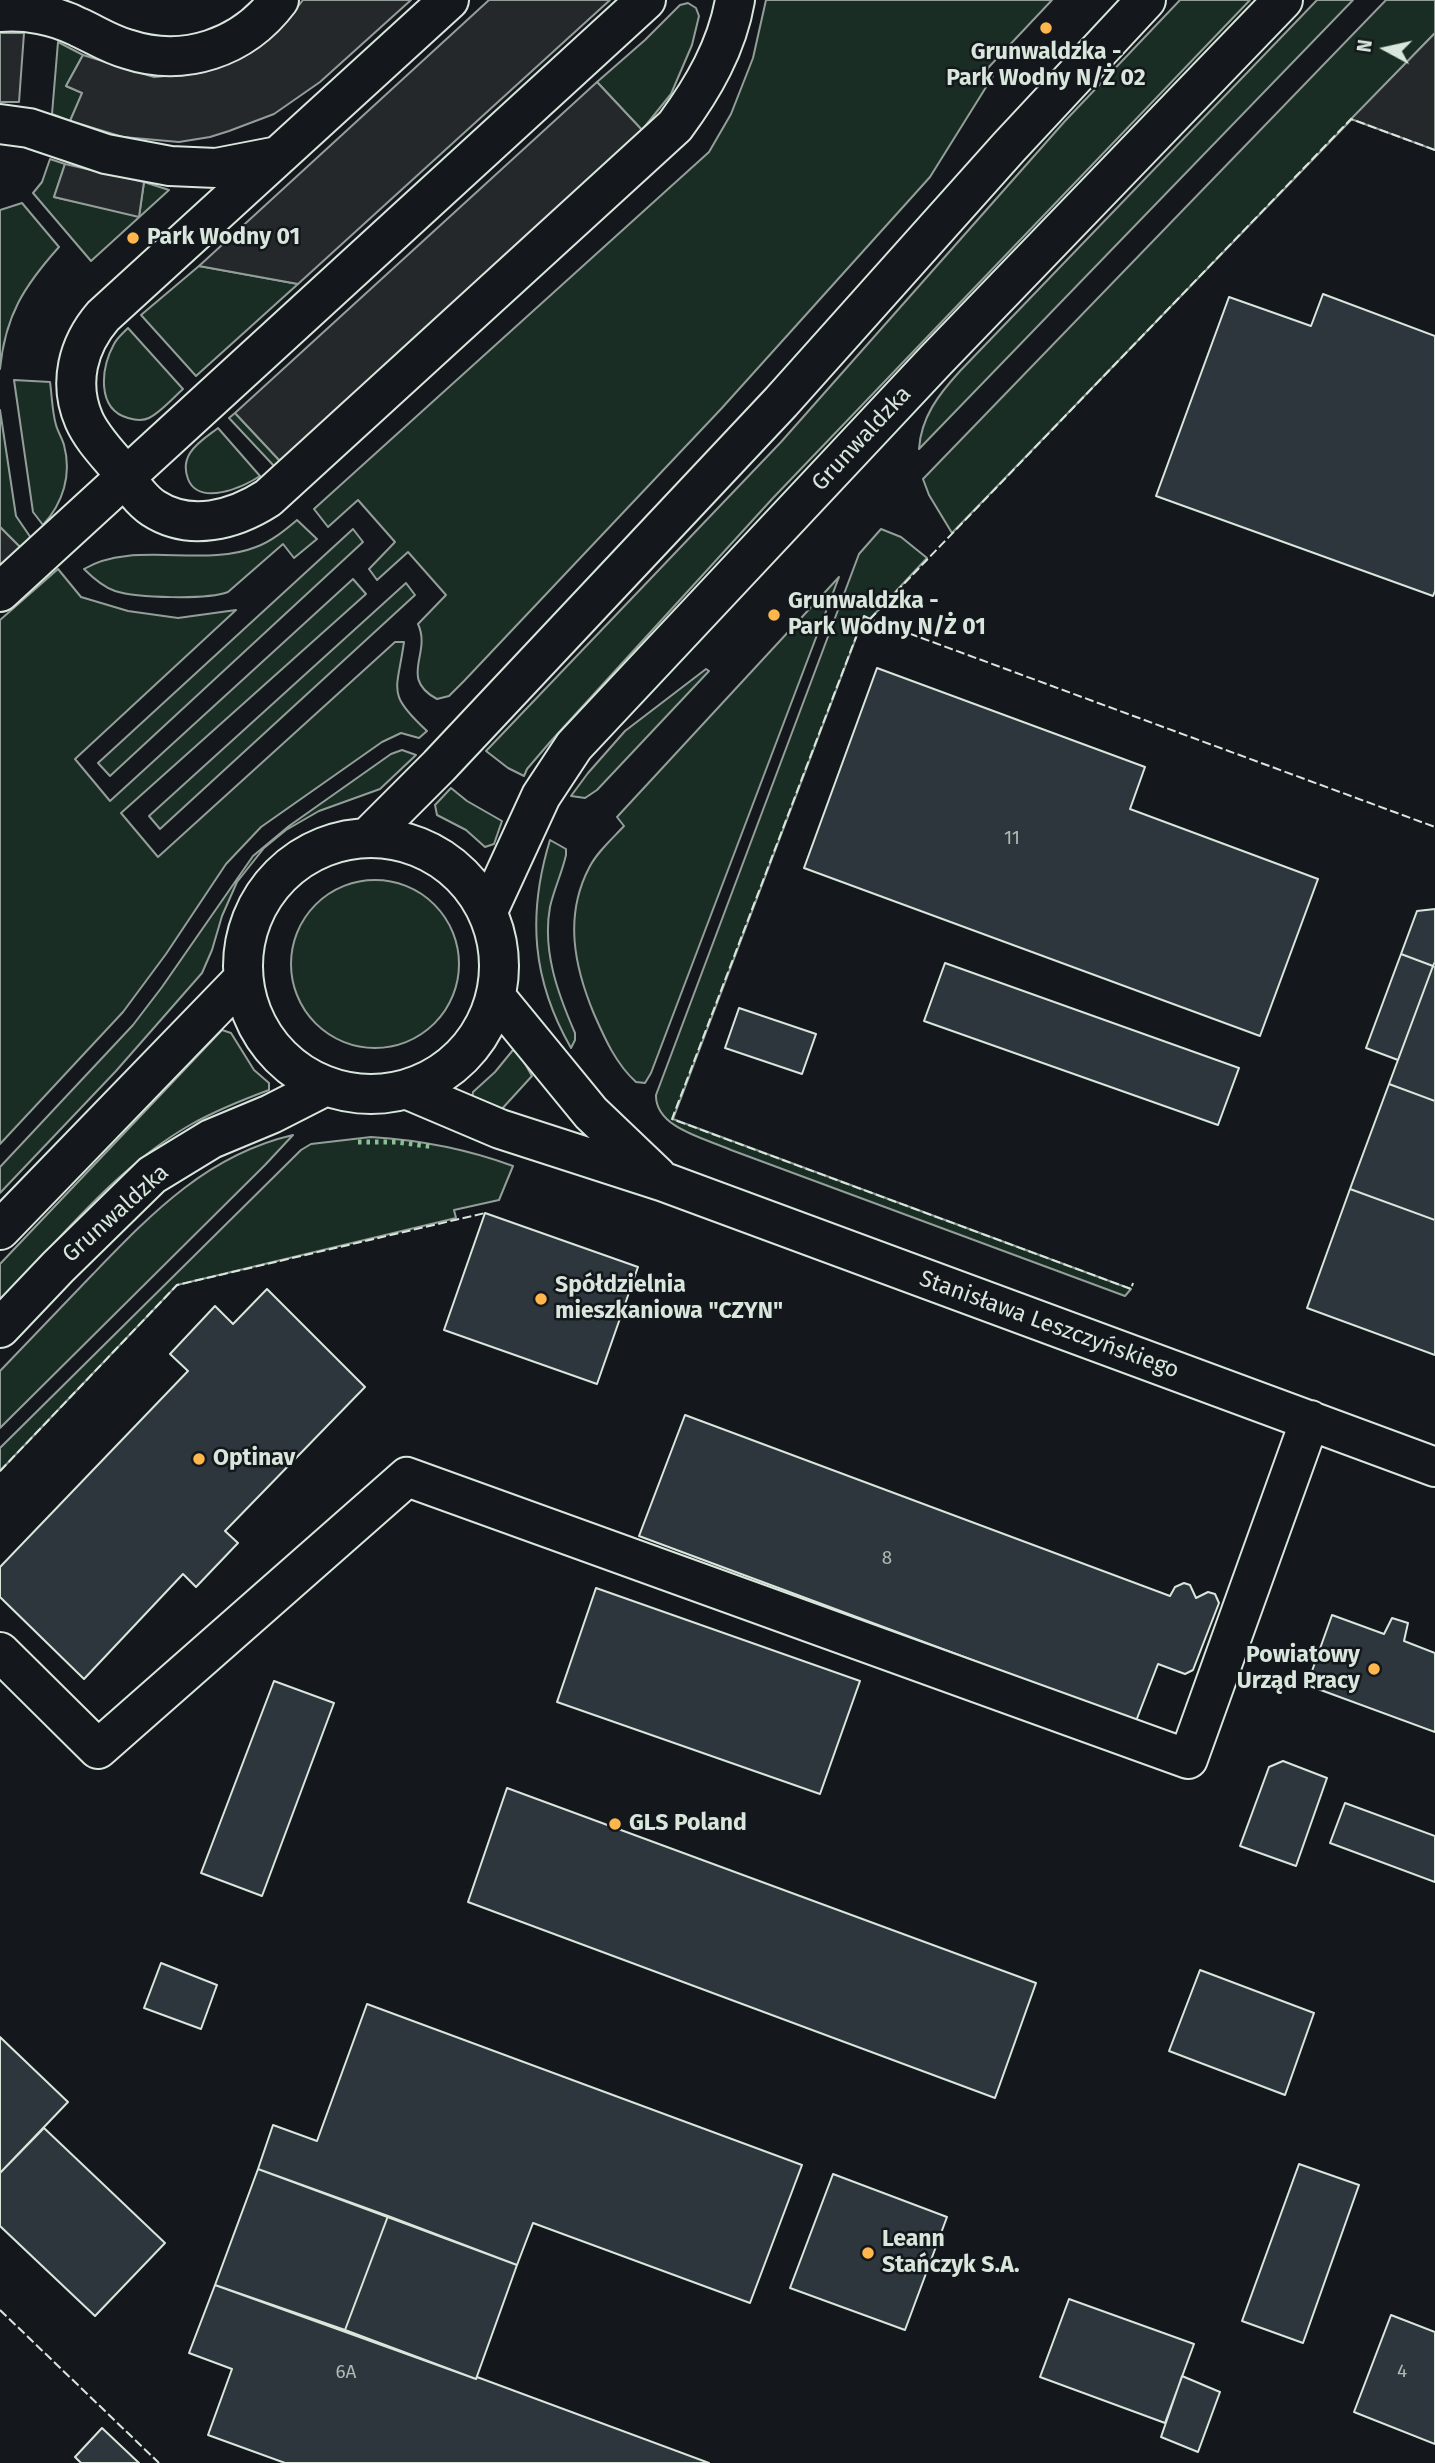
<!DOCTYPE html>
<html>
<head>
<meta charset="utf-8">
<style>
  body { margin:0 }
  #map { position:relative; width:1435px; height:2463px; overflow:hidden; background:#14181c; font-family:"Fira Sans",sans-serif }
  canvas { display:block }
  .north { position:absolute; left:1351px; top:14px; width:70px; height:70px; -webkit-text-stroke:5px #14181c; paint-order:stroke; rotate:278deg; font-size:19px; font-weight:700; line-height:28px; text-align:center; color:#d8e6dc }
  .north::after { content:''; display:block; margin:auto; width:24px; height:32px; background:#d8e6dc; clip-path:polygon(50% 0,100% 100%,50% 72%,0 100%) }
</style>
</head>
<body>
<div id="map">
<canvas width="1435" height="2463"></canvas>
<div class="north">N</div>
</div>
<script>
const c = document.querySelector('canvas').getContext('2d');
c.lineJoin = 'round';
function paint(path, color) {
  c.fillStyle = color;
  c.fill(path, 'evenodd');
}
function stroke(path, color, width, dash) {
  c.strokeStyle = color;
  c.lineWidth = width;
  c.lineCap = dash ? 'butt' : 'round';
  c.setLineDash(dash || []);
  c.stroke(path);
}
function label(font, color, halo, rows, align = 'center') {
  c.font = font + ' "Fira Sans",sans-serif';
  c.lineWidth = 5;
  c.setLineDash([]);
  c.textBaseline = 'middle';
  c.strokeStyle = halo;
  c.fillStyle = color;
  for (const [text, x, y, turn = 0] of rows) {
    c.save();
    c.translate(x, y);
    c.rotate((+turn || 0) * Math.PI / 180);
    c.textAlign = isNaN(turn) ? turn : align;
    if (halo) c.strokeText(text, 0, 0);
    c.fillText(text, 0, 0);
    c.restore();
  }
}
const green = new Path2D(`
  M766,0H1052L987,69L993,76L930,177L721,409L464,681L449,696L437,699C398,678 432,654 418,624L446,595L408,552L377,580L369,569L395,542L358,500L328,527L314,509L709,152L731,114L753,58Z
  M1180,0H1250L773,498L551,741L527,769L524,776L508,768L486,751L781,442L1065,121Z
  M1317,0H1353L919,449C921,417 939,394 960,371Z
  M1386,0H1435V33L952,533L929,495L923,479Z
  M688,3L696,8L699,16L692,45L671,94L642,130L597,82L645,40L680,5Z
  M58,42L83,55L66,86L83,93L70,121L52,114Z
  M50,159L65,164L54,197L139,216L144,182L169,190L91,261L33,193L42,182Z
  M22,203L59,247C24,286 5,316 0,369V210Z
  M199,266L298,284L196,376L141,315Z
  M128,328L183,389C173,398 161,412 149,418C143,421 135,420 128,418C96,409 101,368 114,344C117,338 123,333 128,328Z
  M14,380L50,382C52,396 52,411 56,425C58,432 62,438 64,445C72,475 63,503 43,525L33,512Z
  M0,410L16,516L31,538L22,549L0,527Z
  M235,413L280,461L274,466L229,418Z
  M218,428L260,476C244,487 199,507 188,479C185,471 185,461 190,453C196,443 209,435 218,428Z
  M297,520L317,539L294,558L283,544L228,592C207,600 137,598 115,591C103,587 93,578 84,569C132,540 203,568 256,547C272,541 285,530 297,520Z
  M353,529L363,542L110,776L98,763Z
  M881,529L901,537L927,558L870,619L864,617L673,1119L1131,1289L1125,1296L731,1150C707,1139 655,1128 656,1095L859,554Z
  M58,569L81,597L128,611L178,618L236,610L75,759L110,801L353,579L366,594L121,813L158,857L395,642H404C397,692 386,693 427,731L419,738L401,733L382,742L261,827L226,864L166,954L123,1012L0,1144V620Z
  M839,577L651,1073L645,1083L636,1082C616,1064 605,1039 594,1014C574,966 564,916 589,868C597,852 612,839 624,826L617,817Z
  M406,583L415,595L160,829L149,816Z
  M706,669L709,671L597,790L585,798L571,796L588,773L625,731Z
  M402,750L416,755L380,789L319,811L286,830L264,848L237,882L222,916L212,950L202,973L116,1071L0,1193V1167L133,1025L162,987L253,856L289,826L391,754Z
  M451,788L467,801L502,821L494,844L485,847L466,830L437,815L435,805Z
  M550,840L566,849V855C562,873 554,889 550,907C542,951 558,994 575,1033V1040L571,1048C532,980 527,915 550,840Z
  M291 964a84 84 0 1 1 168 0a84 84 0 1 1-168 0Z
  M222,1030L231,1033L254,1070L269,1083V1090C242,1100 215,1111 190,1125C115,1168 59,1240 0,1301V1264Z
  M513,1050L519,1053L532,1076L500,1111L472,1100L473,1092L495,1072Z
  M293,1135L265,1165L0,1428V1371C31,1339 62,1306 93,1274C152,1213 207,1155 293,1135Z
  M371,1137C420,1140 467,1149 513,1166L499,1200L454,1210L456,1218L177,1285L0,1471V1448L301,1150L311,1144Z`);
paint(green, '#1a2d24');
stroke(green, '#939e99', 2);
const parking = new Path2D(`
  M303,0H411L320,82L274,114L229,131L210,137L179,142L123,137L70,121L82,93L66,86L83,55L154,77L200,73L245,56L281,28Z
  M489,0H610L298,284L199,266Z
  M0,33H24L19,102H0Z
  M1435,33V150L1351,119Z
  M597,82L642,130L280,461L235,413Z
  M65,164L144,182L139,217L54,197Z
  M0,527L22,549L0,568Z`);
paint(parking, '#24282b');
stroke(parking, '#939e99', 2);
const building = new Path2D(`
  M1323,294L1435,336V591L1433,596L1156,496L1229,297L1311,326Z
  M877,668L1145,767L1130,809L1318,879L1260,1036L804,868Z
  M1435,909V962L1433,966L1401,954L1417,911Z
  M1401,954L1433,966L1398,1060L1366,1048Z
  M945,963L1239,1068L1218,1125L924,1021Z
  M1433,966L1435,967V1101L1389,1084Z
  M739,1008L816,1034L802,1074L725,1048Z
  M1389,1084L1435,1101V1220L1350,1189Z
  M1350,1189L1435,1220V1355L1307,1308Z
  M485,1213L638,1267L597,1384L444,1330Z
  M267,1289L365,1387L225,1531L238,1543L196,1587L183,1574L84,1679L0,1597V1567L188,1371L170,1354L215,1306L233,1324Z
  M685,1415L1170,1596L1175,1587L1184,1583L1190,1585L1196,1598L1208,1592L1215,1594L1219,1603L1193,1670L1185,1674L1158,1664L1136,1721L639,1536Z
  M596,1588L860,1681L820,1794L557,1702Z
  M1332,1615L1384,1634L1392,1618L1408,1623L1404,1641L1435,1653V1732L1307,1685Z
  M274,1681L334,1703L262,1896L201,1873Z
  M1283,1761L1327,1778L1296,1866L1240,1846L1269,1767Z
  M507,1788L1036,1983L995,2098L468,1902Z
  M1345,1803L1435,1836V1882L1330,1843Z
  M161,1963L217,1985L201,2029L144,2008Z
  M1200,1970L1314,2013L1285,2095L1169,2051Z
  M367,2004L802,2165L750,2303L533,2223L517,2265L258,2169L273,2125L317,2141Z
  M0,2037L68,2102L0,2173Z
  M44,2128L165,2243L95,2316L0,2226V2173Z
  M1299,2164L1359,2185L1303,2343L1242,2321Z
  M258,2169L388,2216L345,2330L215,2285Z
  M833,2174L947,2217L905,2330L790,2288Z
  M388,2216L517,2265L476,2379L345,2330Z
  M215,2285L476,2379L477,2377L709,2463H285L208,2435L232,2369L189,2353Z
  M1069,2299L1194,2344L1165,2423L1040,2377Z
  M1391,2315L1435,2332V2444L1354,2412Z
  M1182,2376L1220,2392L1198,2452L1161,2437Z
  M102,2428L139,2463H81L75,2457Z`);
paint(building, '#2c363c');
stroke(building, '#d8e6dc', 2);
const minor = new Path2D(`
  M449,0L103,316C78,345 68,383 84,420C91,436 104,450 115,463C126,478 138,498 153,508C190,532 234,520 268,498L675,126C703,88 727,47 735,0
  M0,12C26,10 55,15 78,27C94,34 109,44 127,49C184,68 243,48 279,0
  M0,124L29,128L106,154L170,166L216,168L278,156
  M0,592L646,0
  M369,836L439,766L781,402L1009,147L1146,0
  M243 966a128 128 0 1 1 256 0a128 128 0 1 1-256 0Z
  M488,911L541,796L574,746L935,361L1283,0
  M496,997L591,1113L657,1176
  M408,1090L500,1129L664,1182L1435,1467
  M0,1230L242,980
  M0,1328L58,1267L152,1175L211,1139L271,1114L324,1087
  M0,1652L98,1749L407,1477L1188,1759L1310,1420`);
stroke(minor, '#d8e6dc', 42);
stroke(minor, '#14181c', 38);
stroke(new Path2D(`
  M358,1142H397L434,1147`), '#8ac095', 5, [3.5, 5]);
stroke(new Path2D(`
  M1435,150L1351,119L870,619L1435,827
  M870,619L864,616L672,1119L1131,1289L1133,1283
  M0,1471L177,1285L485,1213
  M0,2310L159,2463`), '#d8e6dc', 2, [9, 3.5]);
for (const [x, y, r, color] of [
  [1046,28,7,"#ffb74d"],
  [133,238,7,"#ffb74d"],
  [774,615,7,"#ffb74d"],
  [541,1299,7,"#ffb74d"],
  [199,1459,7,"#ffb74d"],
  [1374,1669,7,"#ffb74d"],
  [615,1824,7,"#ffb74d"],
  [868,2253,7,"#ffb74d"]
]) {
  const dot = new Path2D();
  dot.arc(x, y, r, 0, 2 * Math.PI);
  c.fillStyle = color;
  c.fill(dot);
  stroke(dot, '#14181c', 2.5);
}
label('19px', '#adbab4', null, [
  ["11",1012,839],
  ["8",887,1559],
  ["4",1402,2372],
  ["6A",346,2373]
]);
label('bold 23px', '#d8e6dc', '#14181c', [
  ["Grunwaldzka -",1046,53,"center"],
  ["Park Wodny N/Ż 02",1046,79,"center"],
  ["Park Wodny 01",147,238],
  ["Grunwaldzka -",788,602],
  ["Park Wodny N/Ż 01",788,628],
  ["Spółdzielnia",555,1286],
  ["mieszkaniowa \"CZYN\"",555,1312],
  ["Optinav",213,1459],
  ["Powiatowy",1360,1656,"right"],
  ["Urząd Pracy",1360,1682,"right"],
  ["GLS Poland",629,1824],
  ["Leann",882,2240],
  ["Stańczyk S.A.",882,2266]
], 'left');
label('23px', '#d8e6dc', '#14181c', [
  ["Grunwaldzka",862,439,-47],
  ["Grunwaldzka",116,1214,-42],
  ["Stanisława Leszczyńskiego",1049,1325,20]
]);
</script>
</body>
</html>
